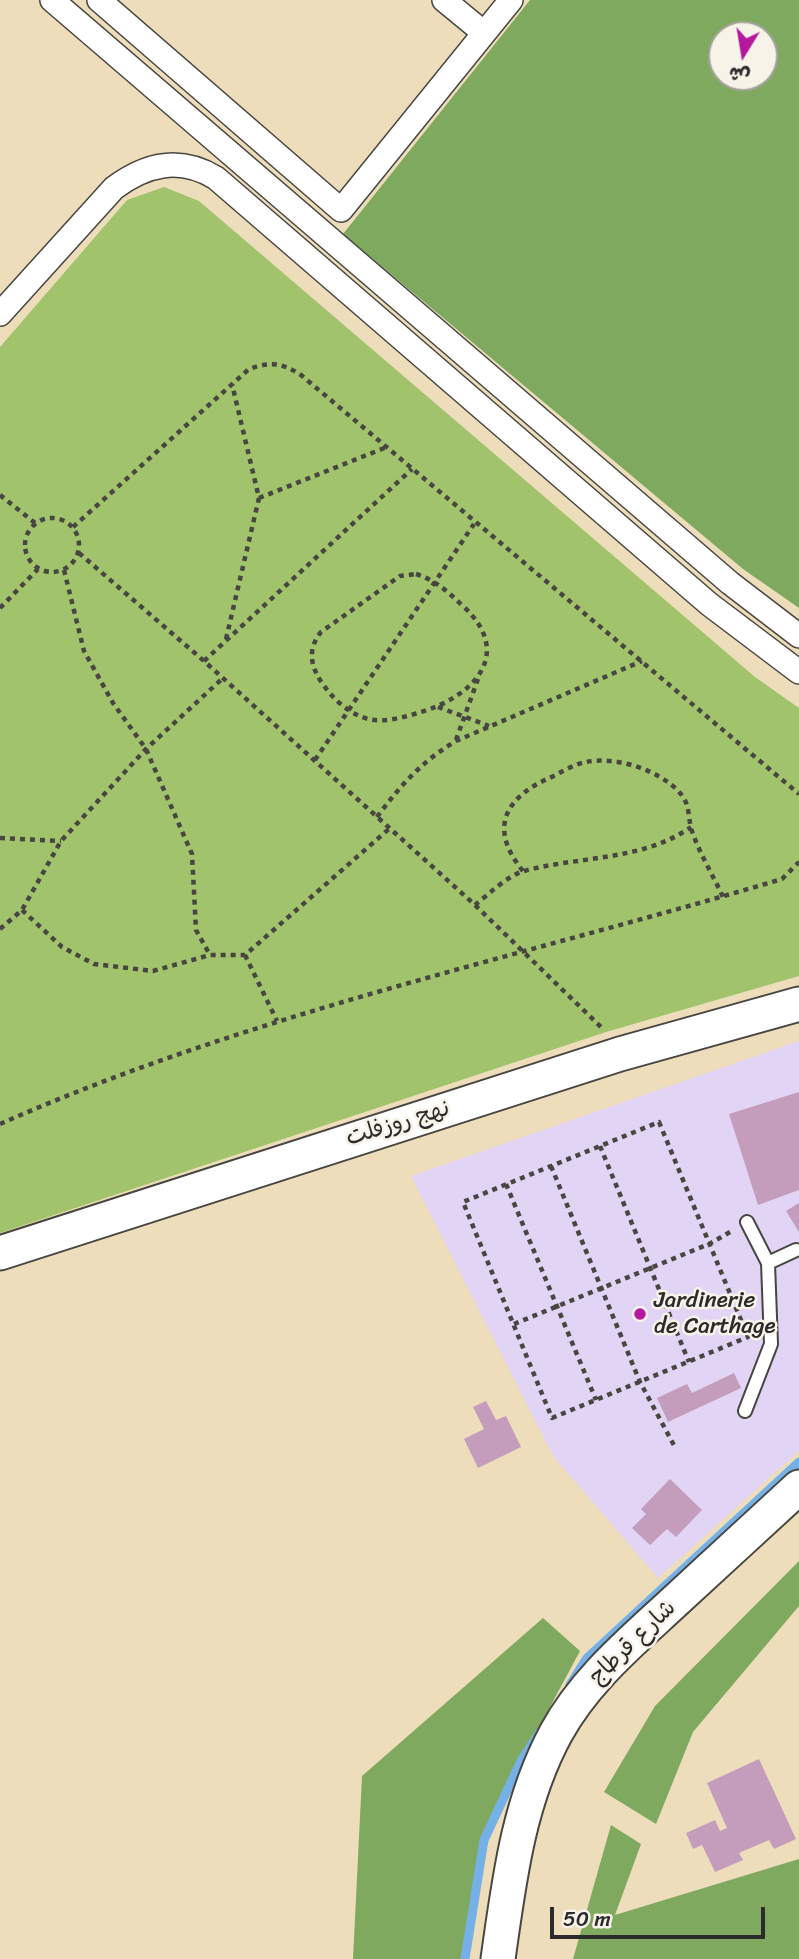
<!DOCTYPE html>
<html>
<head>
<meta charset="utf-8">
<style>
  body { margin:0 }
  #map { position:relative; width:799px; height:1959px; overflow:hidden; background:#edddbb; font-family:Sriracha,"Playpen Sans Arabic",sans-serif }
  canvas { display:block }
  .north { position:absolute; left:708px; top:21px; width:70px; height:70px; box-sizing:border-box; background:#f7f3e8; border:2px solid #a5a39c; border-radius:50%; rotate:191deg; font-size:19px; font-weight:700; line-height:28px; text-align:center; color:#2b2b2b }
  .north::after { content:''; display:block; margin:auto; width:24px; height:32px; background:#b5179e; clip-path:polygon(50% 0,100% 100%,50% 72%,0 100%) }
  .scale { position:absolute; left:550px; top:1907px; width:215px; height:32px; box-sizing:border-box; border:4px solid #2b2b2b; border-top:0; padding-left:9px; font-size:21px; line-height:24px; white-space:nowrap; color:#2b2b2b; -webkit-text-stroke:5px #f7f3e8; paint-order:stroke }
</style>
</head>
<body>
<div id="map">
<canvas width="799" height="1959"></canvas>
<div class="north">ش</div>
<div class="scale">50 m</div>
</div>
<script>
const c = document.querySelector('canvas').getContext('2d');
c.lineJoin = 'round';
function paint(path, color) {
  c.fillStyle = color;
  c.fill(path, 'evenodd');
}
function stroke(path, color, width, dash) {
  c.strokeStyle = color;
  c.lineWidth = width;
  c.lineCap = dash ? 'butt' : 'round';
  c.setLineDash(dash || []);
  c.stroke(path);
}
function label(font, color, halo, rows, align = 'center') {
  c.font = font + ' Sriracha,"Playpen Sans Arabic",sans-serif';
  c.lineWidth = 5;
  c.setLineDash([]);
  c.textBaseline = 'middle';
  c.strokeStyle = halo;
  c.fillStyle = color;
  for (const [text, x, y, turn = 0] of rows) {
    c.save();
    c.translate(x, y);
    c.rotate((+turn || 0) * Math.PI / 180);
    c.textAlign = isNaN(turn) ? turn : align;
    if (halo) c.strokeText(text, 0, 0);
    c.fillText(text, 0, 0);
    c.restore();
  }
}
paint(new Path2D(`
  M799,1041V1451L658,1578L553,1456L411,1176Z`), '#e1d4f4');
paint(new Path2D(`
  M164,187L199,201L755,677L799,708V976L606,1032L0,1233V347L127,200Z`), '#a1c36c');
paint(new Path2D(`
  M530,0H799V608L743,569L343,234ZM722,35H764V77H722Z
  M799,1561V1606L693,1732L656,1824L604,1792L655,1706Z
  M543,1618L580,1651L521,1761L484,1840L465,1959H353L362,1776Z
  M611,1825L641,1844L615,1915L799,1859V1959H573Z`), '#80a960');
stroke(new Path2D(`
  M570,1685L587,1658L799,1462
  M465,1959L484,1840L521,1761L540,1732`), '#75b1e7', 9);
paint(new Path2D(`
  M799,1092V1190L758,1205L729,1114Z
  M799,1203V1232L786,1211Z
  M734,1373L741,1388L668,1422L657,1398L687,1384L692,1393Z
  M486,1401L496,1420L506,1416L521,1447L478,1468L464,1439L484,1429L473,1407Z
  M670,1479L702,1510L676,1537L667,1529L650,1545L632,1528L646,1514L641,1509Z
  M759,1759L796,1839L774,1849L769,1840L739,1853L743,1860L715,1872L702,1845L693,1849L686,1833L715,1820L720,1831L727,1828L707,1783Z`), '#c49dbd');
const lane = new Path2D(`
  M768,1263L796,1250
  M745,1411L771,1344L768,1263L747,1222`);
const street = new Path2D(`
  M52,0L730,583L799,636
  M99,0L341,210L511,0
  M444,0L484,33
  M0,314L114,188C146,164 180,156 216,178L709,604L799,672`);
const secondary = new Path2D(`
  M0,1253L620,1054L799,1004
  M498,1959C509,1882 518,1803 556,1733C585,1680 630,1643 673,1603C715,1564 757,1526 799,1487`);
stroke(lane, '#484641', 16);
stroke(street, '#484641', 26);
stroke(secondary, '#484641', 37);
stroke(new Path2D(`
  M0,495L35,523
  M259,498L387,447
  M25 545a27 27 0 1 1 54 0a27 27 0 1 1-54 0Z
  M73,527L249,369C271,361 282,363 301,375L799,794
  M79,553L204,661L475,905L602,1028
  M64,570L84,651L113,703L146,749L192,854L196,930L210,955
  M416,574C437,581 448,592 464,607C514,654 474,696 421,712C405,717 384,723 368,719C347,713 332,698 320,680C309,662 309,647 321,632L400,576Z
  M0,608L38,569
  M226,639L259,498L232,384
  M204,661L412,469
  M438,707L489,726
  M456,740L478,679
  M315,760L474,524
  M377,817C400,786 422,761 456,741L642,661
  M0,838L61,841
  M523,871C490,831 502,800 547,779C559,774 573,764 586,762C616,756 660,770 680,793C690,804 688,816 691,828C698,851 713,875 723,897
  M475,905C489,894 507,876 524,871C579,856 643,861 691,827
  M22,910L62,947L94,964L153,971L210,955H245L390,828
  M0,929L22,910L61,841L146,749L223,678
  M245,955L277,1021
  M659,1122L748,1337L552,1418L463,1202Z
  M0,1124C251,1013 521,957 782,879L799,862
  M600,1146L689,1362
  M551,1166L640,1382L676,1449
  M506,1184L596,1400
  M514,1324L709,1244L730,1232`), '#484641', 4.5, [5, 5]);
stroke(lane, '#fff', 12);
stroke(street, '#fff', 23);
stroke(secondary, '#fff', 33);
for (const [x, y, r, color] of [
  [640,1314,7,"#b5179e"]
]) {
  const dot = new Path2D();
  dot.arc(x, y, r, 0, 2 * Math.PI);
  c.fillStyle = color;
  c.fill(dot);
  stroke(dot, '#f7f3e8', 2.5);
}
label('23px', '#2b2b2b', '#f7f3e8', [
  ["نهج روزفلت",398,1124,-17],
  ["شارع قرطاج",633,1643,-44]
]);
label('23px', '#2b2b2b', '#f7f3e8', [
  ["Jardinerie",654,1301],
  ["de Carthage",654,1327]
], 'left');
</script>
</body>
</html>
